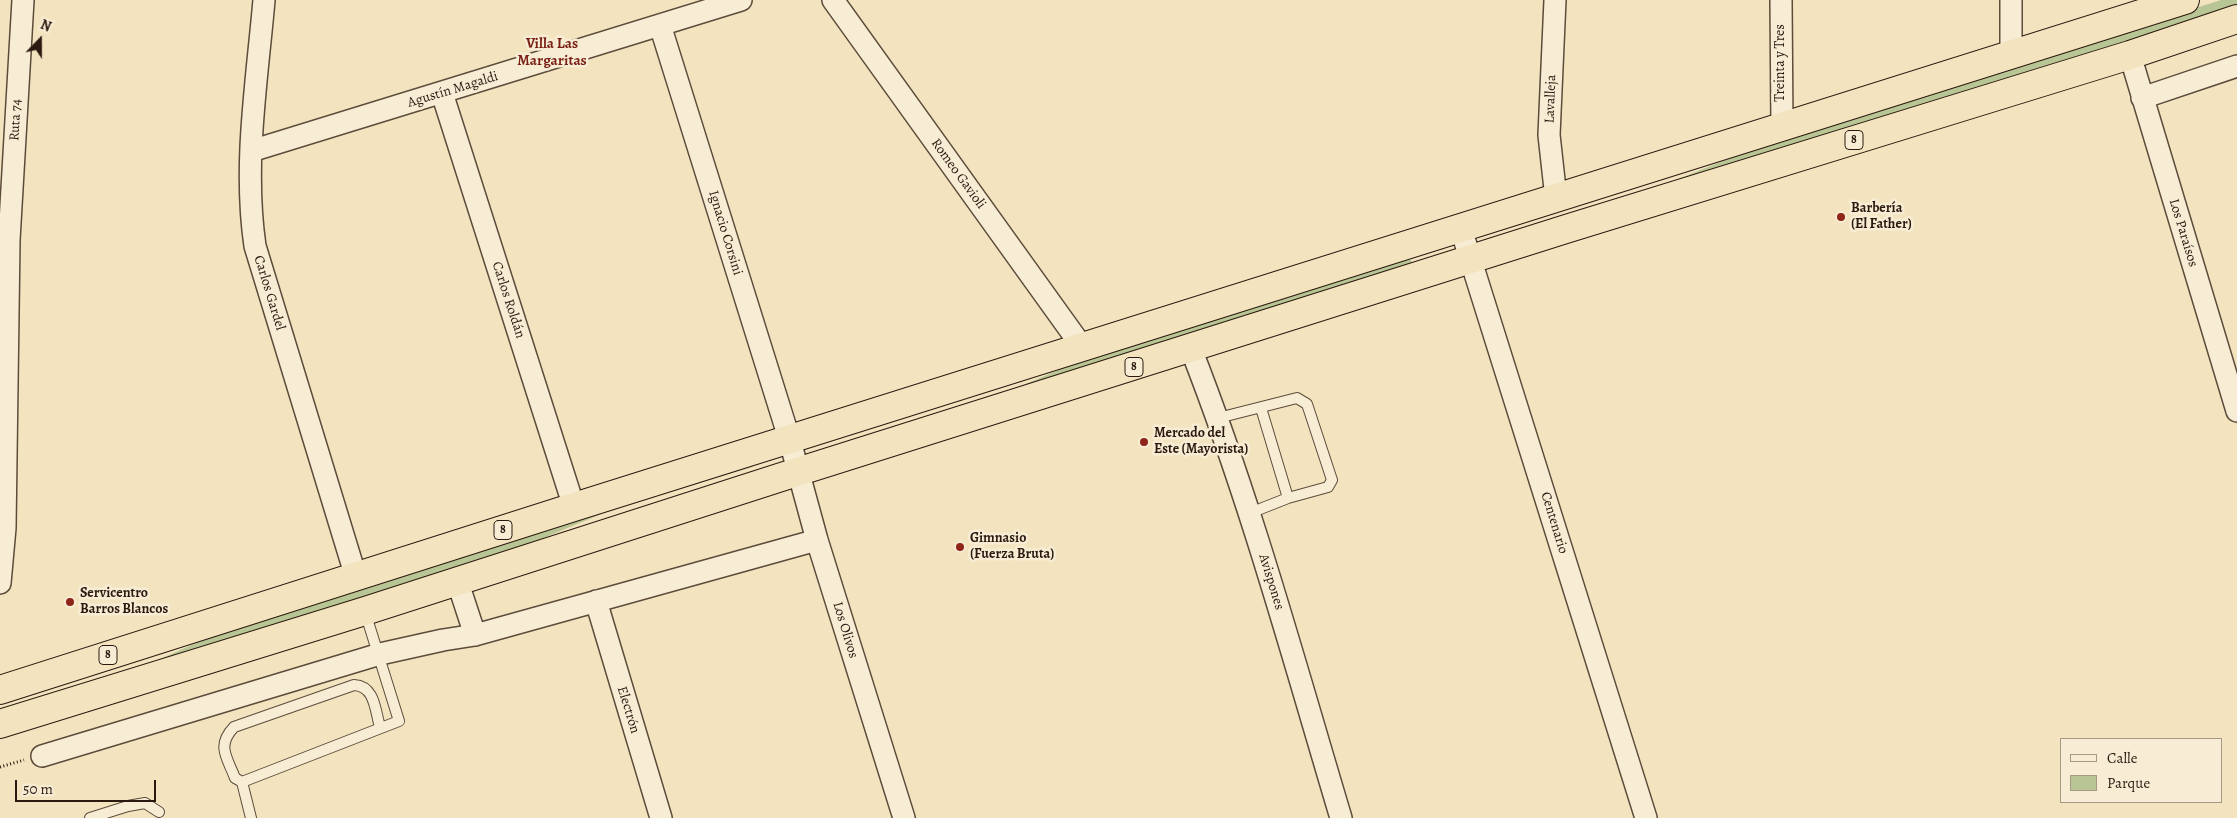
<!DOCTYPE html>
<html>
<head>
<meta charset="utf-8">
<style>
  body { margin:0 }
  #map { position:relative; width:2237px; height:818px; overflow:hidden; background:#f3e4bf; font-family:Alegreya,serif }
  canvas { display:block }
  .legend { position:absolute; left:2060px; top:738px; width:162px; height:65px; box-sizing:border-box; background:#f7edd5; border:1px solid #a59886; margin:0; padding:6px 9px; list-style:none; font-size:15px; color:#2b180f }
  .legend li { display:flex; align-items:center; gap:10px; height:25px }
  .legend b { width:25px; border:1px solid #a59886 }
  .north { position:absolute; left:15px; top:15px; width:50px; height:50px; -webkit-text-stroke:4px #f7edd5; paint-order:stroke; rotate:22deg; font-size:14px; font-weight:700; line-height:20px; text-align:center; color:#2b180f }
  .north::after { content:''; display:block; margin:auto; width:18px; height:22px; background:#2b180f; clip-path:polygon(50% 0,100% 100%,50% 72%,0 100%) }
  .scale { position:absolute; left:15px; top:780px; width:141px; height:22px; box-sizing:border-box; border:2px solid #2b180f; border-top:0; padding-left:6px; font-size:15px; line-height:18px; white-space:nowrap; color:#2b180f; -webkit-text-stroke:4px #f7edd5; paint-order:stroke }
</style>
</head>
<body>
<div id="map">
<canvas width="2237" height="818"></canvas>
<ul class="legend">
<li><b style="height:6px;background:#f7edd5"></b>Calle</li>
<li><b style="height:14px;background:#b8c594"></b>Parque</li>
</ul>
<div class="north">N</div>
<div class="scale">50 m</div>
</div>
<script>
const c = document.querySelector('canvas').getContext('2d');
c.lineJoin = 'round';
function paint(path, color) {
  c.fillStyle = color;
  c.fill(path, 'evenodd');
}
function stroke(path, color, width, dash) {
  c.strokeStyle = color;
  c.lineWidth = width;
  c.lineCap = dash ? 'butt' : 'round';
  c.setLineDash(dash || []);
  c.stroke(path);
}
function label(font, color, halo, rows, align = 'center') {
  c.font = font + ' Alegreya,serif';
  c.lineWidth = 5;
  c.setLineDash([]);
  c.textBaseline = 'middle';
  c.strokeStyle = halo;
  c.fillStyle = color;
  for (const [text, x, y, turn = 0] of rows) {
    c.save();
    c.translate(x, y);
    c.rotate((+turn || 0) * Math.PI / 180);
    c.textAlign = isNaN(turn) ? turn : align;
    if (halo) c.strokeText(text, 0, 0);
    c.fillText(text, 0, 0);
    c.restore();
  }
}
paint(new Path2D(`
  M2221,0H2237V7L1501,236L1668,183L1778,139Z
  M1411,260L1412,263L1399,271L1014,389L1091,356L1394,261Z
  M750,463L752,467L606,512L512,551L0,712V708L160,659L239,624Z`), '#b8c594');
const service = new Path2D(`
  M1261,408L1288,498
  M1218,418L1297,398L1307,404L1332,480L1328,487L1288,498L1250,513
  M365,612L399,721L242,782L235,778C227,757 216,746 234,727L354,685C375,686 375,710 380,727
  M242,782L251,818
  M90,818L128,806L145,803L159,812`);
const minor = new Path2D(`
  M264,0C257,81 243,165 255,246L356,577
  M833,0L1083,348
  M1555,0L1549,135L1556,198
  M1781,0L1782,127
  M2011,0V55
  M660,25L790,441L817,540L904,818
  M2130,55L2237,411
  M442,93L574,507
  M2142,98L2237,66
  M251,151L741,0
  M1461,229L1646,818
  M1191,349C1251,502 1294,661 1341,818
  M457,580L475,635
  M0,583L5,528L9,240L23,0
  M596,601L661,818
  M42,756L380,654L443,640L475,635L817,540`);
const trunk = new Path2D(`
  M0,690L574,507L2185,0
  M0,724L365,611L797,472L1566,229L2130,55L2237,19`);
stroke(service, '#5d4b3b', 12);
stroke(minor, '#5d4b3b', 24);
stroke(trunk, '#2b180f', 30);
stroke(new Path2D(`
  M0,767L24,760`), '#2b180f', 3, [1, 2.5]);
stroke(service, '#f7edd5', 10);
stroke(minor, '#f7edd5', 21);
stroke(trunk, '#f3e4bf', 28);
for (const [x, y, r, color] of [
  [1841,217,5,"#8f2418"],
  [1144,442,5,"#8f2418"],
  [960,547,5,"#8f2418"],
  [70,602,5,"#8f2418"]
]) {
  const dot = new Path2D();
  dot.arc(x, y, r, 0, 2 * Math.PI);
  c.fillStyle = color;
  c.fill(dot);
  stroke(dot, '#f7edd5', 2);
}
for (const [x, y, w] of [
  [1854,140,18],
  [1134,367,18],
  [503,530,18],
  [108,655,18]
]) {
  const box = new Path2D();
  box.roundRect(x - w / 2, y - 9.5, w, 19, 4);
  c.fillStyle = '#f7edd5';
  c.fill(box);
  stroke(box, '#2b180f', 1);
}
label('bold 12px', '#2b180f', null, [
  ["8",1854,140],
  ["8",1134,367],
  ["8",503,530],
  ["8",108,655]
]);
label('14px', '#2b180f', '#f7edd5', [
  ["Treinta y Tres",1781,63,-90],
  ["Agustín Magaldi",453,90,-17],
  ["Lavalleja",1551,99,-88],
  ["Ruta 74",16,120,-87],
  ["Romeo Gavioli",958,174,54],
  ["Ignacio Corsini",725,233,73],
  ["Los Paraísos",2183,233,73],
  ["Carlos Gardel",269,293,73],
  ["Carlos Roldán",508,300,72],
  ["Centenario",1554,523,73],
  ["Avispones",1271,582,73],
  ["Los Olivos",845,630,73],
  ["Electrón",628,710,73]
]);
label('bold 14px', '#2b180f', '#f7edd5', [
  ["Barbería",1851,209],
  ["(El Father)",1851,225],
  ["Mercado del",1154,434],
  ["Este (Mayorista)",1154,450],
  ["Gimnasio",970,539],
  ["(Fuerza Bruta)",970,555],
  ["Servicentro",80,594],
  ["Barros Blancos",80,610]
], 'left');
label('bold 15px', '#7a1f14', '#f7edd5', [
  ["Villa Las",552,44],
  ["Margaritas",552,61]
]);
</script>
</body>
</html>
